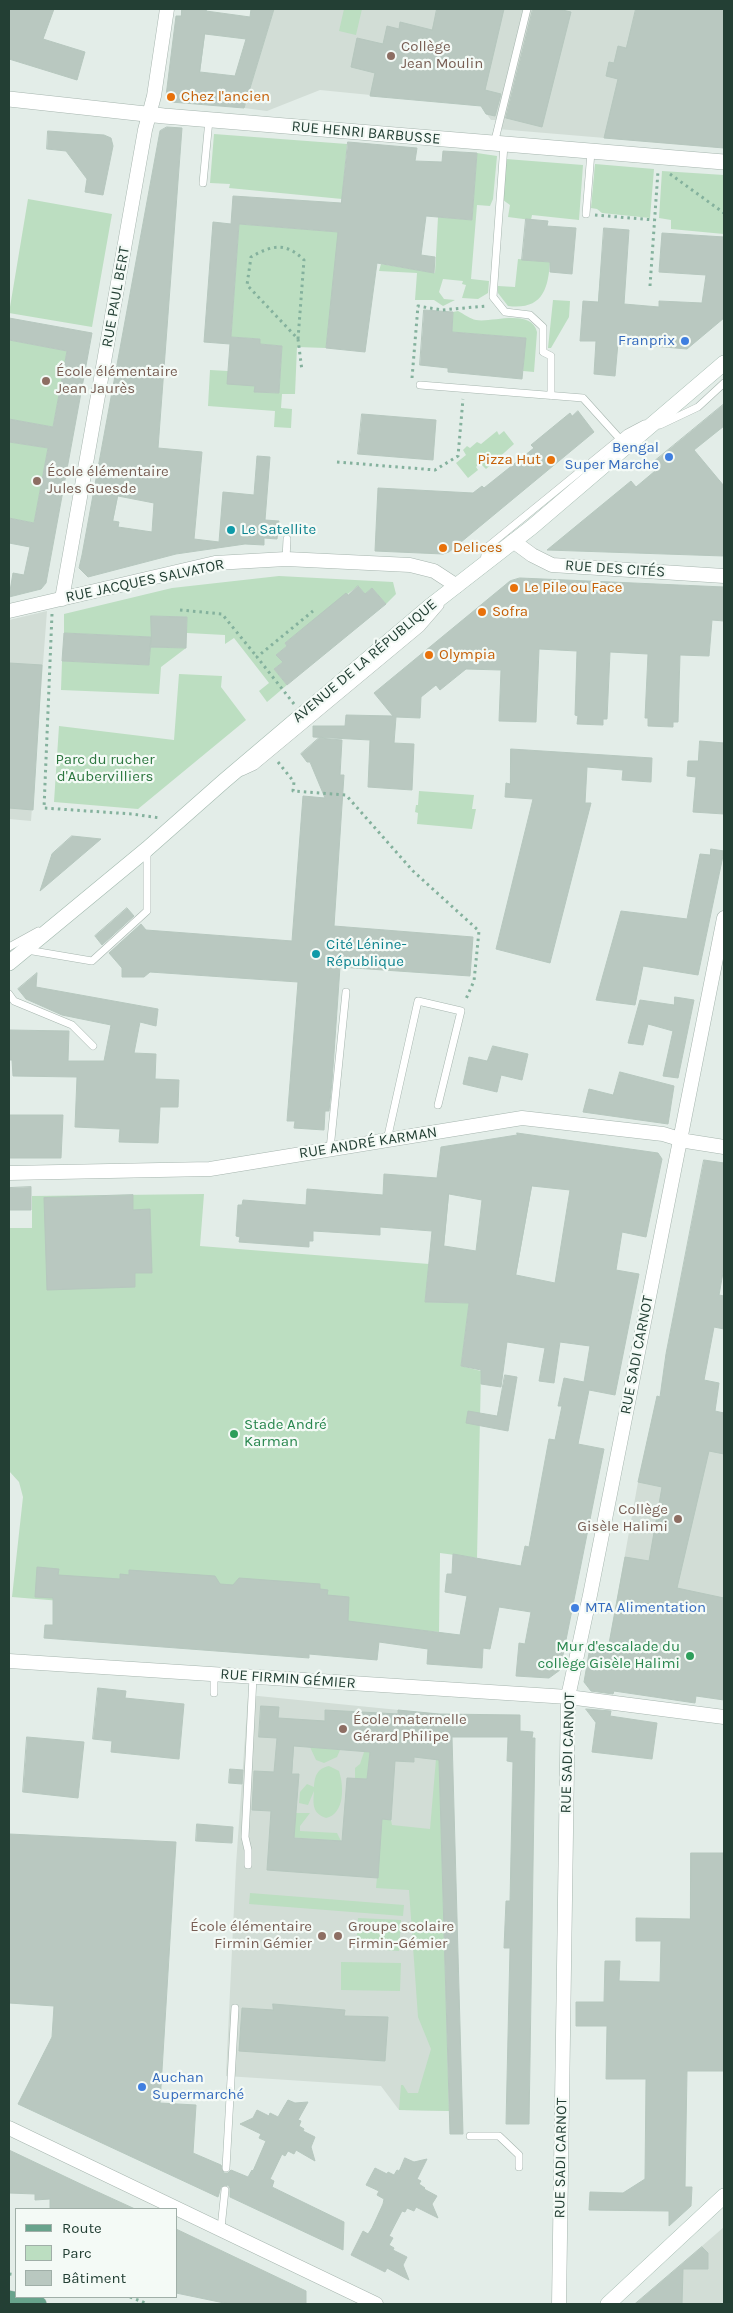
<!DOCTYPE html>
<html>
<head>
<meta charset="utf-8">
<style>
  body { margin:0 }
  #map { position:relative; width:733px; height:2313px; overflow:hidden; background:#e3ede8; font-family:Karla,sans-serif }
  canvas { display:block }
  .frame { position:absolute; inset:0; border:10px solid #233f34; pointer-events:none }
  .legend { position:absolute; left:15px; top:2208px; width:162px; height:90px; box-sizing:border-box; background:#f4faf6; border:1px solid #a0afa8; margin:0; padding:6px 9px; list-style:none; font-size:15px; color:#233f34 }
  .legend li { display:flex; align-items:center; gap:10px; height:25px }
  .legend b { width:25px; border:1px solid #a0afa8 }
</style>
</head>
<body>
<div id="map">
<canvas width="733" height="2313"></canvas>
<div class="frame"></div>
<ul class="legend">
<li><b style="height:6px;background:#68a38c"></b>Route</li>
<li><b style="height:14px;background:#bcdec1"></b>Parc</li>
<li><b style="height:14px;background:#b9c8c0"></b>Bâtiment</li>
</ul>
</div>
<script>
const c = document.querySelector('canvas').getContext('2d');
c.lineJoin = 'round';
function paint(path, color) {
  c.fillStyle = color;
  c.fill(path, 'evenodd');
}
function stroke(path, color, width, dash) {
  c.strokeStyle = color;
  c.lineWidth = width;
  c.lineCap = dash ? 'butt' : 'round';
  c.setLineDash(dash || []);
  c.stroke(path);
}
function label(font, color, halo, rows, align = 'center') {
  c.font = font + ' Karla,sans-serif';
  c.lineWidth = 4.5;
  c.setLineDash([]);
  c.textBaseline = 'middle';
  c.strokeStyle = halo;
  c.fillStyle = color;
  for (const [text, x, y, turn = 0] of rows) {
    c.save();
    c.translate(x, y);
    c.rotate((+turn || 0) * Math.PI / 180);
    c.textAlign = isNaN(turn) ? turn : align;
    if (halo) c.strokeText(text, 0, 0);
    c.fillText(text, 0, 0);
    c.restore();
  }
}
paint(new Path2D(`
  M274,9H724V148L498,129L501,120H491L481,106L320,90L267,111L244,108Z
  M47,611L31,821L9,819V620Z
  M657,1396L724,1414V1667L608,1649L638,1482Z
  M248,1695L439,1714L449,2111L399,2110L381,2086L226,2076L236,1865Z
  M724,2227V2304H635Z`), '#d2ddd6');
paint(new Path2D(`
  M344,9H362L356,35L339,31Z
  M214,134L347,144L342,199L229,188L230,184L210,183Z
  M477,153L497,156L493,199L490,206L477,205L471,279L489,281L488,293L478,299L462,298L466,285L462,284L463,281L443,279L439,292L444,299L455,300L443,306L434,300H415L417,273L379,271L381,264L435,273L438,217L472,220Z
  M506,159L583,165L579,220L532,215L531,220L508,217L510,205L503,200Z
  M595,164L654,169L650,218L602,213L597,209L591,208Z
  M662,171L724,175V234L671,229V220L659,218Z
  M28,199L112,214L92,327L9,313Z
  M239,224L339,232L326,348L297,347L295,394H282L281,408L292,409L291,428L274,427L275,411L208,406L210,370L228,371L255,386V392L279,393L282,346L260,344V339L231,337Z
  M518,259L550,262C548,290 542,310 508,306L498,293V286L515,287Z
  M553,300L570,301L569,317L551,348H548Z
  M458,311C464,314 470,319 476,320C492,323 531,308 537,332L534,372L523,371L525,338L452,332L453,312Z
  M9,340L67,351L53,427L9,419Z
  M497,431L499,435L504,431L514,444L486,469L480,463L476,467L478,470L468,478L456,463L466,455L463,450L467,446L470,448L477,442L481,444Z
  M9,442L48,448L34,523L9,518Z
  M279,576L393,582L396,594L386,604L372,588L365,594L358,586L285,643L287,646L276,655L283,662L274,669L287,685L267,702L259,691L269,683L234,638L225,644V635L187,633V617L152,616L151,637L64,633V614L172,588Z
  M150,647L186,648L161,667L159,694L61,690L62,661L149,665Z
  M179,674L222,676L221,687L246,720L138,809L54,802L59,726L174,740Z
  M419,791L474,795L472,809H476L472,829L417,824L418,813L415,812L416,805H418Z
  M204,1194L200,1246L429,1264L425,1302L469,1303L461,1366L481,1371L477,1558L440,1553L439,1632L12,1597L23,1497L19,1482L9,1471V1228H32V1196Z
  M310,1747L340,1750L337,1757L324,1763L316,1760Z
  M364,1752H370L367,1779L355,1778V1768L360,1764Z
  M436,1759L439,1760L449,2111L399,2110L401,2085H403L408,2093H418L431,2049L418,2017L409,1890L376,1888L382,1819L391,1820L392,1825L430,1829Z
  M329,1766L339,1771C344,1786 345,1814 326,1818C312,1813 313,1804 314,1791L308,1805L299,1803L300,1792L307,1784L314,1787C315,1775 317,1769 329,1766Z
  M289,1813H310L300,1826V1831L337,1833L341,1841L288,1837Z
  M250,1893L404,1905L403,1916L249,1904Z
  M358,1918L401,1920L399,1951L356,1948Z
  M341,1962L401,1963L400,1991L341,1990Z`), '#bcdec1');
const building = new Path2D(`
  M9,9H54L43,39L85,52L77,80L9,59Z
  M182,9H207L206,11L250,17L251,9H274L244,108L171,102L166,96L176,16H181ZM205,34L246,39L235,76L200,72Z
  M437,9H504L485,90L501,94L495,116L486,114L481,106L370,96L375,73L351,67L357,38L383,44L387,26L399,29L400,22L432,30Z
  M533,9H558L571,12L542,127L506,118Z
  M636,9H724V148L604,138L618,79L606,76L609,62L614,63L618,46L626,48Z
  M167,127L182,128L158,448L202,452L194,539L219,542L223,492L254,495L257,456L270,457L265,520L279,521L277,539L264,538V545L245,544L176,554L88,577L79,568L82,555L160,131ZM118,496L154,503L152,532L118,527L119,522L113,521Z
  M48,131L104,135L111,138L113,146L103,195L85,192L87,179L66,151L47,149Z
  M348,142L417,148L415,161L442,162L443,151L477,153L472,220L426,216L421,255L435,257L434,273L377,263L365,352L326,348L338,232L239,224L231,337L260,339V344L282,346L279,393L254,392L255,386L227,384L230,344L204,342L213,222L231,224L233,196L341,203Z
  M526,219L548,221L547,226L576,228L572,274L550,272V262L522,260Z
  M604,228L629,230L624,304L659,307V301L702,303L706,275L659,272L662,233L724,237V318L687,349L618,343L615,376L594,374L596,341H580L583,301L598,302Z
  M424,310L453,312L452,332L526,338L522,379L448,372V368L420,365Z
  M9,318L92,333L46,583L41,589L9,597L13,573L24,575L30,547L9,543V518L34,523L48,448L9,442V419L53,427L67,351L9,340Z
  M724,404V426L694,450L724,486V556L547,550L631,481L636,487L655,471L650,465Z
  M578,411L594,432L449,552L443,554L375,551L378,488L473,493L482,486L484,488L534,448L531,445L548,431L570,413L572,416Z
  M362,414L436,420L433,460L358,454Z
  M520,578L724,587V621L712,620L709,656L680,655L678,722H673V727L648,726V718H645L648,654L610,652L607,719H603V725L577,724L578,716L575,715L577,651L539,649L536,722L499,721L501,670L466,669L440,690L436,685L421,697L420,718L396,717L394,743L414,744L412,790L368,787L370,740L313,737V726H345L346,715L393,716L374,693L510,581Z
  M358,586L365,594L372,588L386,604L287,685L274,669L283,662L276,655L287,646L285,643L346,593L348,595Z
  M151,616L187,617L186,648L150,647L151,638L149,665L62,661L64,633L151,637Z
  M9,663L42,665L33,810L9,808Z
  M319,738L342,740L340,775H344L334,926L473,937L470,976L340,967L332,1082L329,1111H325L324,1130L294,1128L295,1121H287L298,982L150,972L144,977H122V968L109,953L141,924L146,930L292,941L303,796L325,798L310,762H307L301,754Z
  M700,741L724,743V814L693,812L696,777L687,776L688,761H698Z
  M511,749L652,758L651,782L622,780L623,770L587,767L585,803H591L550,963L496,949L533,799L505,797L506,783L510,784Z
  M72,836L101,839L40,891L52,854Z
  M711,849L724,851L698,975L643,966L635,1005L596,1000L621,911L687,919L700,854L710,855Z
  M127,908L134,916L102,945L95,936Z
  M37,973L36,987L158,1009L156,1026L140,1022L134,1053L156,1054L155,1079L179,1080L178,1107H160L158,1143L119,1142L120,1129L75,1127L77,1077L13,1076L12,1060H9V1030L69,1031L68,1061H104L111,1025L62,1015L26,999L18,989Z
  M675,997L694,1000L678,1078L663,1076L673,1031L648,1024L643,1045L628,1043L640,1000L674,1005Z
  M493,1046L528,1054L522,1080L501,1075L497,1092L463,1084L469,1057L487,1061Z
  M620,1072L674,1086L668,1124L583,1112L589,1089L613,1095Z
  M9,1115H63L61,1158H9Z
  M517,1133L658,1153L662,1159L646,1237L622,1232L616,1270L639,1274L615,1395L589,1390L578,1444L604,1449L560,1670L549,1678L516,1676L519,1643L525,1644L531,1612L499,1607L490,1649L483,1648L482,1668L427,1664L428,1649L379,1642L377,1660L309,1654V1658L44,1638L45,1625H53V1598L35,1597L37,1567L59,1569L58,1575L120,1579V1574L129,1575V1570L215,1576L220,1584L233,1585L239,1578L320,1584V1589L328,1590L327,1595L349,1597L348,1621L460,1635L467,1596L445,1592L447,1574H452L453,1554L521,1566L525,1546L529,1547L549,1439L555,1440L562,1406H558L564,1378L584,1382L590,1346L560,1342L554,1383L539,1381L545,1348L507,1342L501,1387L481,1384V1370L461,1366L469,1303L425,1302L432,1231L380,1227V1235L313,1231V1241H309V1247L239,1242L240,1237L236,1236L238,1205H242L243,1200L306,1205L307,1189L383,1195L384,1174L437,1178L441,1147L517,1135ZM532,1186L570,1190L555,1283L516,1275ZM449,1194L482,1200L476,1251L444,1246Z
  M704,1160L724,1163V1267L719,1295L724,1296V1329L714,1327L704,1380L719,1383L715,1411L724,1413V1454L709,1451L677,1588L724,1598V1700L696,1696L695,1703L614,1691L613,1694L591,1691L584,1682L589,1653L591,1646L608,1649L625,1557L649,1561L662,1487L638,1482L657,1396L660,1397L666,1354Z
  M31,1187V1210H9V1188Z
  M133,1195V1210L150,1209L152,1273H135V1287L47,1290L44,1198Z
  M505,1375L517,1377L508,1431L466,1423L468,1411L497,1416Z
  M98,1688L126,1691L125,1698L184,1704L179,1759L111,1752L112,1741L93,1739Z
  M261,1706L279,1707L278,1718L325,1721V1710L398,1714V1710L439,1714L520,1715V1731L533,1732L532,1738H535L529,2124H506L510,1948H504L506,1901H510L513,1762L507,1761L508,1737H452L463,2134H450L439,1760L414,1757V1762L395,1761L391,1820L382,1819L378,1878L267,1870L271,1811L252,1810L254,1771L274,1772L277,1738L259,1737ZM294,1746L370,1752L367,1779L347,1778L342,1841L294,1838L299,1774H292Z
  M586,1709L611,1711L610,1716L657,1723L652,1759L592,1752L596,1723Z
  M27,1737L84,1742L78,1798L23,1792Z
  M230,1769L243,1770L242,1784L229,1783Z
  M197,1824L233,1827L232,1843L196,1841Z
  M9,1834L176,1842L160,2103L196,2105L193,2153L221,2165L224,2173H228L231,2170L248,2177L252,2170L253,2171L266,2141L259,2138L261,2134L240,2124L253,2118L257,2110L269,2116L270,2113L278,2117L288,2100L295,2103L308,2102L298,2120L301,2121L299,2126L304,2129L303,2131L315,2137L311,2147L315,2161L296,2150L294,2154L288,2151L285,2156L282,2154L270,2179L274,2181L272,2187L344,2222L343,2250L230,2197V2188L228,2185L221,2187L218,2197L18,2104L52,2037L54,2006L9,2003Z
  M691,1853H724V2071H687L685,2187H692L691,2206L669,2226V2211L589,2210L590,2192L623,2193L645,2179L646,2079H606L607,2026H576V2002H604L605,1961H620L619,1981L660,1982L661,1941H636V1918L690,1919Z
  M273,2004L345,2010L344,2016L388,2017L385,2061L239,2051L242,2008L273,2010Z
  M9,2150L87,2187L135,2209H50V2199L35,2200V2194L9,2193Z
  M405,2158L414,2162L427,2159L417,2179L421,2181L419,2184L425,2188L424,2189L437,2196L432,2204L438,2218L416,2207L414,2211L407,2208L405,2212L402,2211L389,2236L393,2238L389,2245L394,2248L393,2250L407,2257L403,2265L409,2280L387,2268L385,2272L351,2255L363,2231L368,2234L372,2228L383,2204L384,2199L377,2195L379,2191L366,2185L375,2168L387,2174L388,2172L394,2175L397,2170L399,2171Z
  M176,2229L306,2291V2304H229L176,2293Z
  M702,2247L708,2253V2269H683L682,2304H635Z`);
paint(building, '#b9c8c0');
stroke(building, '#b6c7be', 1);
const service = new Path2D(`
  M494,144L527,9
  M504,145L493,297L505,312L530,315L543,327V352L551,356V396
  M203,183L209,120
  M586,214L591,152
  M420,385L583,398L620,439
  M660,425L698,407L724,383
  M286,559L287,539
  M484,561L486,548L627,433L644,424
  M242,772L255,766L421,628L440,606
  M9,947L38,931
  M27,950L92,961L147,911V849
  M9,994L14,1001L72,1025L93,1046
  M387,1140L418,1001L461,1011L438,1105
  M330,1149L346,992
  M214,1674V1693
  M248,1865V1850L245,1837L253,1677
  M470,2136H499L519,2155V2167
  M226,2168L235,2008
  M221,2228L225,2190`);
const minor = new Path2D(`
  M513,541L532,555L552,565L724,576
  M62,599L145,130L154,96L167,9
  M9,611L215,563L286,559L410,565L434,571L457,586
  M9,1173L210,1169L522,1118L663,1134L686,1141L724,1147
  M9,1661L568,1697L724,1717
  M9,2128L376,2304
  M559,2304L568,1697L590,1595L724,918`);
const tertiary = new Path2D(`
  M9,99L164,116L724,162`);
const secondary = new Path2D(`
  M9,963L147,849L224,781L429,607L532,527L724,363
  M608,2304L724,2196`);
const primary = new Path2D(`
  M9,2298L39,2304`);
stroke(service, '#a6b5ae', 8);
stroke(minor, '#a6b5ae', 15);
stroke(tertiary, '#a6b5ae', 16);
stroke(secondary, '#a2b9ae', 16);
stroke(primary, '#c1c9c6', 16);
stroke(new Path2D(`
  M670,174L724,213
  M595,215L654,220
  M650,286L658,171
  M298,339L304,260C286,242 272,245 251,257L247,285L298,339L302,371
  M412,378L418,306L442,310L486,306
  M337,462L435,470L458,456L463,399
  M180,610L222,614L257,657
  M52,614L44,808L132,814L160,818
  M294,704L257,657L313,611
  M278,762L294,782L293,791L346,795L413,871L479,931L474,981L465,1001
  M9,2274L16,2275
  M130,2297L148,2304`), '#84b19d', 3, [2.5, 4]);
stroke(service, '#fff', 7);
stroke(minor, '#fff', 14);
stroke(tertiary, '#fff', 15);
stroke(secondary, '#fff', 15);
stroke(primary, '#68a38c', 15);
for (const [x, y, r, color] of [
  [391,56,5,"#8d6e63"],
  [171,97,5,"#e8710a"],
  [685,341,5,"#3f7fe0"],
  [46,381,5,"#8d6e63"],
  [669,457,5,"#3f7fe0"],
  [551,460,5,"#e8710a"],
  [37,481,5,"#8d6e63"],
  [231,530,5,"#0f9aa8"],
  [443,548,5,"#e8710a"],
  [514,588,5,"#e8710a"],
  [482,612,5,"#e8710a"],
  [429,655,5,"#e8710a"],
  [316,954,5,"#0f9aa8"],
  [234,1434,5,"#2e9e5b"],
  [678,1519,5,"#8d6e63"],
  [575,1608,5,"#3f7fe0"],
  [690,1656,5,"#2e9e5b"],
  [343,1729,5,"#8d6e63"],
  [322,1936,5,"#8d6e63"],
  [338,1936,5,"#8d6e63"],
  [142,2087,5,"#3f7fe0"]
]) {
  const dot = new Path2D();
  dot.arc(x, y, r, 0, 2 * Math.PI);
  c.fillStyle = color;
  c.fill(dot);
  stroke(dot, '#f4faf6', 2);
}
label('15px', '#785e54', '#f4faf6', [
  ["Collège",401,47],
  ["Jean Moulin",401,64],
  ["École élémentaire",56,372],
  ["Jean Jaurès",56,389],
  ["École élémentaire",47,472],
  ["Jules Guesde",47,489],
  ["Collège",668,1510,"right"],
  ["Gisèle Halimi",668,1527,"right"],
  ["École maternelle",353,1720],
  ["Gérard Philipe",353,1737],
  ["École élémentaire",312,1927,"right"],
  ["Firmin Gémier",312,1944,"right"],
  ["Groupe scolaire",348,1927],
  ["Firmin-Gémier",348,1944]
], 'left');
label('15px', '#c56008', '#f4faf6', [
  ["Chez l'ancien",181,97],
  ["Pizza Hut",541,460,"right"],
  ["Delices",453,548],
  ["Le Pile ou Face",524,588],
  ["Sofra",492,612],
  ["Olympia",439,655]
], 'left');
label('15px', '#233f34', '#f4faf6', [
  ["RUE HENRI BARBUSSE",366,133,5],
  ["RUE PAUL BERT",116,297,-80],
  ["RUE DES CITÉS",615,569,4],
  ["RUE JACQUES SALVATOR",145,581,-12],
  ["AVENUE DE LA RÉPUBLIQUE",365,661,-40],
  ["RUE ANDRÉ KARMAN",368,1143,-9],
  ["RUE SADI CARNOT",637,1355,-79],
  ["RUE FIRMIN GÉMIER",288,1679,4],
  ["RUE SADI CARNOT",568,1753,-88],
  ["RUE SADI CARNOT",561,2158,-89]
]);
label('15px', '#366cbe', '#f4faf6', [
  ["Franprix",675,341],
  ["Bengal",659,448],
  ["Super Marche",659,465],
  ["MTA Alimentation",585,1608,"left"],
  ["Auchan",152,2078,"left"],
  ["Supermarché",152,2095,"left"]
], 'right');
label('15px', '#0d838f', '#f4faf6', [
  ["Le Satellite",241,530],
  ["Cité Lénine-",326,945],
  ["République",326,962]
], 'left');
label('15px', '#2c773f', '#f4faf6', [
  ["Parc du rucher",105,760],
  ["d'Aubervilliers",105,777]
]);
label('15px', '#27864d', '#f4faf6', [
  ["Stade André",244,1425],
  ["Karman",244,1442],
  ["Mur d'escalade du",680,1647,"right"],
  ["collège Gisèle Halimi",680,1664,"right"]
], 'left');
</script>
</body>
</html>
